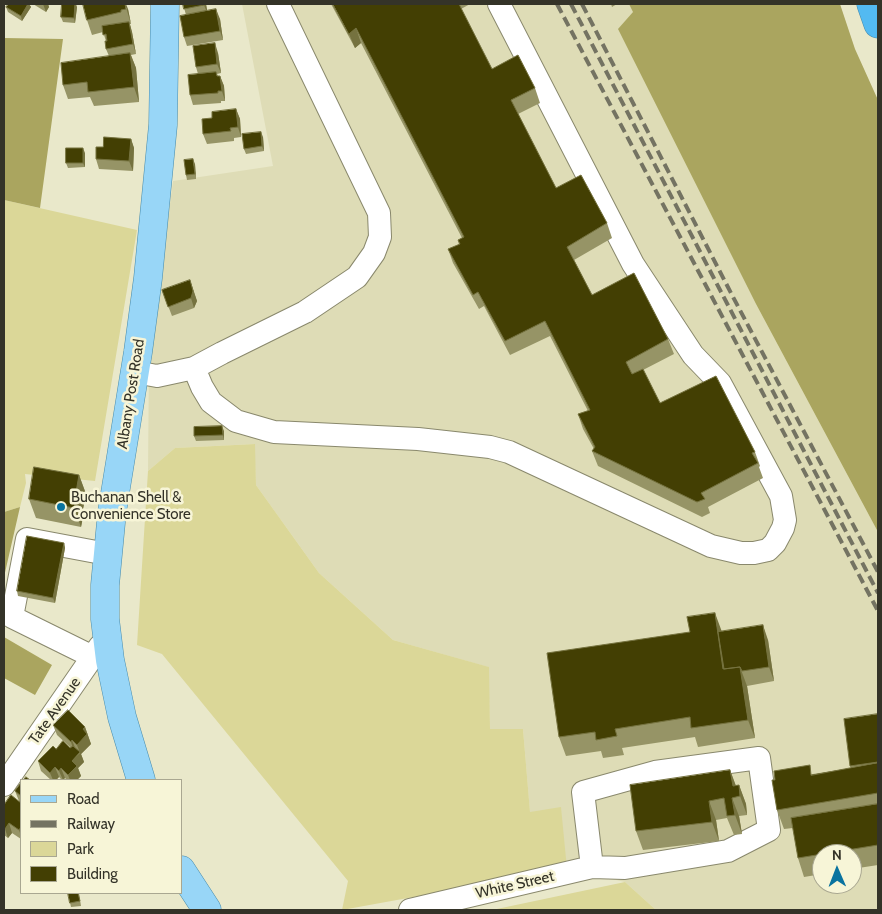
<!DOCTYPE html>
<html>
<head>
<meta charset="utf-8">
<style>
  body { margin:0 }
  #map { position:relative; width:882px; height:914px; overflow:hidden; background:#e9e8ca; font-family:Cabin,sans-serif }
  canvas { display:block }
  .frame { position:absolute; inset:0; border:5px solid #343328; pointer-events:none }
  .legend { position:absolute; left:20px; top:779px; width:162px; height:115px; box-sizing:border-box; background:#f7f5d7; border:1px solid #a9a791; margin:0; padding:6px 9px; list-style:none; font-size:15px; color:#343328 }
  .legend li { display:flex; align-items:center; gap:10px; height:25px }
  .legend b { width:25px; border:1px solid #a9a791 }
  .north { position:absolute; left:812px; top:844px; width:50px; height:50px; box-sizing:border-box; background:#f7f5d7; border:1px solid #a9a791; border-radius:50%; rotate:359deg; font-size:14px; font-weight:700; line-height:20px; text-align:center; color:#343328 }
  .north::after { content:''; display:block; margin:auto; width:18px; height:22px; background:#0a739f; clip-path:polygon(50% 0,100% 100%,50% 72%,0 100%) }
</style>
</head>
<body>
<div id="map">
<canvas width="882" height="914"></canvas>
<div class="frame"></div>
<ul class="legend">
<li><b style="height:6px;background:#98d6f7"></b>Road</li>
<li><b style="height:6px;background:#747362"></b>Railway</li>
<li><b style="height:14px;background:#dbd798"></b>Park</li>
<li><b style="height:14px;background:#433f03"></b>Building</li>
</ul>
<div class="north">N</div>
</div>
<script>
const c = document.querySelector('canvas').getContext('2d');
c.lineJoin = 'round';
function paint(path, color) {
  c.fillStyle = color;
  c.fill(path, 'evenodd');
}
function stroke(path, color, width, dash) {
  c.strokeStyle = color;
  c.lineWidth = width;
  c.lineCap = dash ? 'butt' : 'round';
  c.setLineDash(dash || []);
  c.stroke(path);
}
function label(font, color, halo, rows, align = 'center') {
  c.font = font + ' Cabin,sans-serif';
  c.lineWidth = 5;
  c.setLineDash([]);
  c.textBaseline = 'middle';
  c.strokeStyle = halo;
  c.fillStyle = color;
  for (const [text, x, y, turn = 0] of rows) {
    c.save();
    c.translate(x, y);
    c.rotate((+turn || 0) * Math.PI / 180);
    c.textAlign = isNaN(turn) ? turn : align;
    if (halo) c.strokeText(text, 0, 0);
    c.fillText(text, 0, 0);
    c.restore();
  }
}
paint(new Path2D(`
  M242,4H629L634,11L619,29L756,304L878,532V910H656L625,882L567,869L530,813L523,729H490L488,667L393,640L319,573L256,485L254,444L175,448L148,471L149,362L173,181L273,166ZM822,854H852V884H822Z`), '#dedcb6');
paint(new Path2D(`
  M4,200L137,230L95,481L25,474L26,483L20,507L4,512Z
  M255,444L256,485L319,573L393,640L489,667L490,729H523L530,812L561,807L567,869L342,910L348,881L162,654L137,645L148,471L175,448Z
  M625,882L656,910H492Z`), '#dbd798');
paint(new Path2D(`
  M629,4H840L855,49L878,100V532L756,304L618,29L633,12Z
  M4,38L63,39L40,208L4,200Z
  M20,507L4,577V512Z
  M4,637L52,665L35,695L4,678Z`), '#aaa55f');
const minor = new Path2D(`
  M194,368L202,387L211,402L236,421L274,432L418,439L490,447L509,452L711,546L741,553H754L768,550L775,543L783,528L785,520L781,496L720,383L693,355L633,264L499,4
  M135,372L157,376L194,368L222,353L305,312L357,277L374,253L380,237L379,213L278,4
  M93,657L12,617L27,539L107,554
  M4,785L100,646
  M410,910L592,867L625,868L728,851L769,830L759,758L655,772L583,792L592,867`);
const major = new Path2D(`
  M141,780L122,717L110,660L105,619V585L112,512L138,352L148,278L163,125L165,4
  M181,870L207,910`);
const highway = new Path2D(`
  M871,4L878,24`);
stroke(minor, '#89886c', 24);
stroke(major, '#488bab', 29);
stroke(highway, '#488bab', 29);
stroke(minor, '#fff', 22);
stroke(major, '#98d6f7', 28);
stroke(highway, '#53baf1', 28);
stroke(new Path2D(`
  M557,4L878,611
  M571,4L878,593
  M582,4L732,295L878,572`), '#747362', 4, [10, 5]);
paint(new Path2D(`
  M9,4H29L31,7L22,21L8,12L6,7Z
  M33,4H48L49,7L46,12Z
  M83,4L128,9L131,24H130L132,32L136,54L131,55L136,68L139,102L94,106L90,97L68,99L63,85L109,56L106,49V41L103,32L92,35L87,20Z
  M183,4H206L207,11L220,19L223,40L187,46L184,37L186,15Z
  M331,4H470L461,9L492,69L535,88L540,103L518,114L556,188L607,223L612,238L574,260L592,295L668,339L674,354L643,370L660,403L755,452L760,466L759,467L763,478L708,507L710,513L702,517L598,466L592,451L594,449L583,429L578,414L588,411L550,336L510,355L484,306L479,309L453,263L448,249L459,245L458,240L462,238L361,43L355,48Z
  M611,4H617L612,7Z
  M77,7L75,23L63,22L61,17Z
  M218,53L221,73L217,74L218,76H220L224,86L225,101H221V103L193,105L190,95L198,74L196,67Z
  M236,109L240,119L241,137L234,138V141L207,144L203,134L212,118Z
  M263,137L264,151L246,154L244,149Z
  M131,139L134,148L133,171L99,169L96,159L103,147Z
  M85,153V167L68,168L66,163Z
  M195,164L196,179L187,180L186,175Z
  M190,280L197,301L194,308L172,316L162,290Z
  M224,431V440L196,441L194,436Z
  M79,475L86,494L82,514L83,517L81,527L36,518L29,499Z
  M64,543L65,548L55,603L18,596L17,591Z
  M721,631L768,640L774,681L747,686L755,738L698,747L695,737L622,748L624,755L603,758L601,751L566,756L559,737Z
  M878,714V865L852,869V854H822V874L804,877L798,858L793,828L784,829L777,810L775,780L851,768L850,766Z
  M53,725L85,727L91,744L81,754L84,762L78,768L81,776L77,780H67L65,778L62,780L59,777L56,780H51L41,771L38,761L56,749L71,748L57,735Z
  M730,770L736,786L739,785L746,804L747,815L739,816L742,834L734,835L727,818L716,820L719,841L643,850L636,831Z
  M21,783V839L12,833L8,838L4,835V805L19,801L15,791Z
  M68,893H79L81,906L71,907Z`), '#969466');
paint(new Path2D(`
  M28,4H29L31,7L22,21L21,16Z
  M43,4H48L49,7L46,12Z
  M75,4H76L77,7L75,23L74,18Z
  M125,4H126L128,9L131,24Z
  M204,4H206L208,15L204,5Z
  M216,9L220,19L223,40L220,31Z
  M129,22L132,32L136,54L133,44Z
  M356,28L361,43L355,48L349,34Z
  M215,43L218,53L221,73L217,64Z
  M130,53L136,68L139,102L134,87Z
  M220,76L224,86L225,101L222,91Z
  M236,109L240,119L241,137L238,127Z
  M261,132L263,137L264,151L262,146Z
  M131,139L134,148L133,171L129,161Z
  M83,148L85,153V167L83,163Z
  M193,159L195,164L196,179L195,174Z
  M190,280L197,301L194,308L191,298Z
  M222,426L224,431V440L223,435Z
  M79,475L86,494L82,514L83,517L81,527L74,508L75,498Z
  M64,543L65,548L55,603L53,598Z
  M715,613L722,632L728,673L723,669Z
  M763,625L768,640L774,681L769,667Z
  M740,667L747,686L755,738L748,720Z
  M85,727L91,744L81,754L84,762L78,768L81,776L77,780H70L68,775L72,761L80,753L77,745L83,729Z
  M72,740L76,750L74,752L71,742Z
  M55,767L59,777L56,780H53L50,773Z
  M61,768L65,778L63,780L59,771Z
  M730,770L737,789L733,786Z
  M739,785L746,804L747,815L740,796Z
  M732,798L739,816L742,834L735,815Z
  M709,801L716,820L719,841L712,822Z
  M9,823L12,833L8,838L5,829Z
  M21,827V836L19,830Z`), '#75723f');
const building = new Path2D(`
  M9,4H28L21,16L6,7Z
  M62,4H75L74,18L61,17Z
  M83,4H125L126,9L121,10V12L87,20Z
  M183,4H204V5L184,9Z
  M333,4H459L492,69L518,55L535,88L511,100L556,188L581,175L607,223L567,247L592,295L634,273L668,339L626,362L632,374L643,369L660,403L716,376L755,452L752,453L758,463L701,493L705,499L697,502L592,451L595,447L578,414L590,410L545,321L505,341L478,292L473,295L448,249L460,244L458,240L464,237L356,28L349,34Z
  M216,9L220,31L184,37L180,16Z
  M129,22L133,44L106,49L105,41H107L106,34L103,35L102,26Z
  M215,43L217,64L196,67L193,46Z
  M130,53L134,87L88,92L87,82L63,85L61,63Z
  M216,72L217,76H220L222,91H218V93L190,95L188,75Z
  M236,109L238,127L230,128L231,131L203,134L202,119L212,118V112Z
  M261,132L262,146L244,149L242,134Z
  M104,137L131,139L129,161L96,159V147H103Z
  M66,148H83V163H66Z
  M193,159L195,174L186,175L184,160Z
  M190,280L193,291L191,298L168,307L162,290Z
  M222,426L223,435L194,436V427Z
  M34,467L79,475L75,498H76L74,508L29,499Z
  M27,536L64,543L53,598L17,591Z
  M715,613L723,669L740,667L748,720L691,728L690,717L615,729L617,736L596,740L595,732L559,737L547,653L690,632L687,617Z
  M763,625L769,667L742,671L740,667L724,669L718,632Z
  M68,710L85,727L83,729L87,734L77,745L72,740L71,742L53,725Z
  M878,714V762L850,766L844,719Z
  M63,741L70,748L73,746L80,752L72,761L77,766L68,775L61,768L59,771L55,767L50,773L38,761L53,746L56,749Z
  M878,763V793L777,810L772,780H775L774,771L810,765L811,775Z
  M730,770L733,786L739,785L740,796L732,798L735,815L727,816L724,798L709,801L712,822L636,831L630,785Z
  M26,777L30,780H24Z
  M21,783V796L15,791Z
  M11,795L21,803V827L19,830L9,823L5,829L4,828V805Z
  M878,804V845L798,858L791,818Z
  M68,893H78L80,901L70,903Z`);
paint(building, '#433f03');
stroke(building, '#75723f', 1);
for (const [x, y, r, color] of [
  [61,507,5,"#0a739f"]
]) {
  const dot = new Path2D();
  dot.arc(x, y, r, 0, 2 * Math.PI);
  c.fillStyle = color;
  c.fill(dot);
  stroke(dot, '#f7f5d7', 2);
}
label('15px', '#343328', '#f7f5d7', [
  ["Albany Post Road",131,394,-81],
  ["Tate Avenue",55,711,-55],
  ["White Street",515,885,-13]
]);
label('15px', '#343328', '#f7f5d7', [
  ["Buchanan Shell &",71,498],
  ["Convenience Store",71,515]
], 'left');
</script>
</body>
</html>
